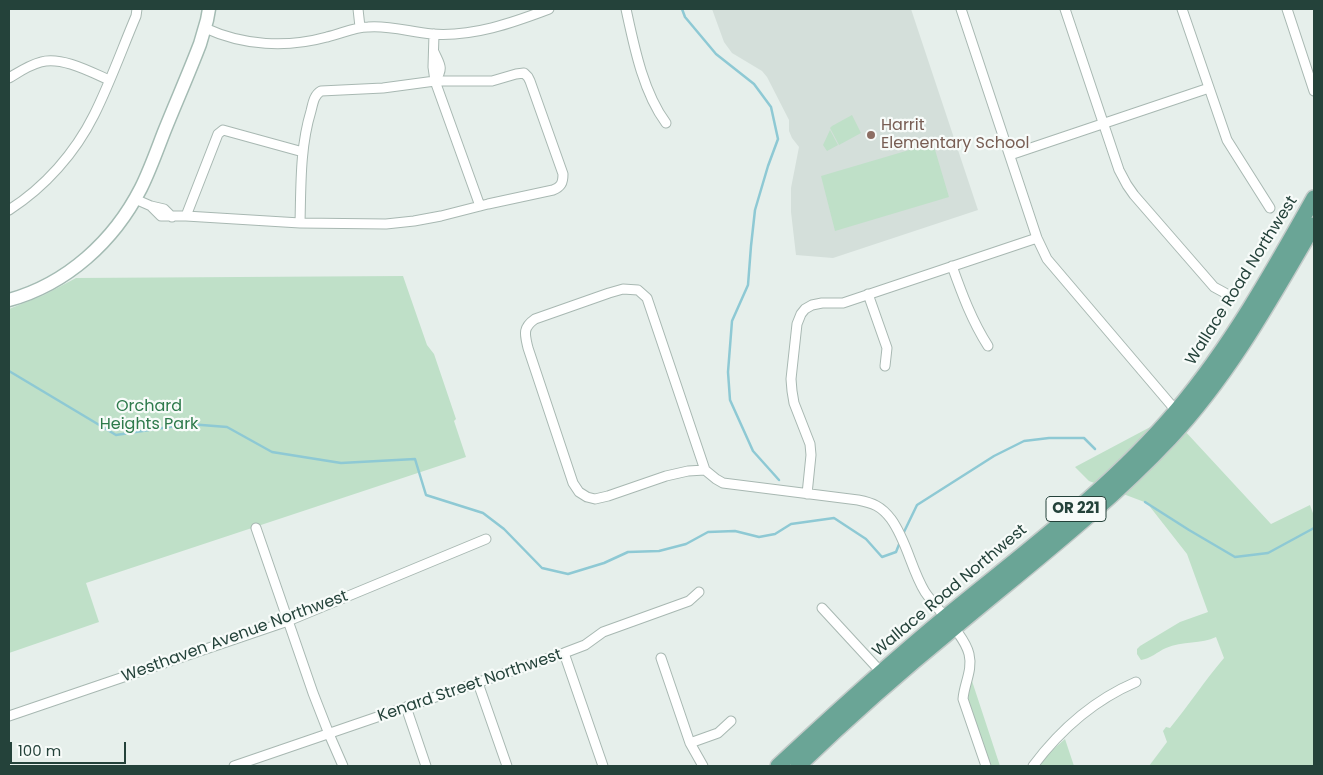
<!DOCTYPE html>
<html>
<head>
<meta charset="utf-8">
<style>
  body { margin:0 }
  #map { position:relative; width:1323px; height:775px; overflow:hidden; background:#e6efeb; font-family:Poppins,sans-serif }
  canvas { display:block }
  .frame { position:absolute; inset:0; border:10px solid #24423a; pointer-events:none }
  .scale { position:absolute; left:10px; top:742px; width:116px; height:22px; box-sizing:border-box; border:2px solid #24423a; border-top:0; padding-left:6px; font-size:15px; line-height:18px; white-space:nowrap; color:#24423a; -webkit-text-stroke:4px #f7fbf9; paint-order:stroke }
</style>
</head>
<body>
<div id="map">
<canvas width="1323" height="775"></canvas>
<div class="frame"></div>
<div class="scale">100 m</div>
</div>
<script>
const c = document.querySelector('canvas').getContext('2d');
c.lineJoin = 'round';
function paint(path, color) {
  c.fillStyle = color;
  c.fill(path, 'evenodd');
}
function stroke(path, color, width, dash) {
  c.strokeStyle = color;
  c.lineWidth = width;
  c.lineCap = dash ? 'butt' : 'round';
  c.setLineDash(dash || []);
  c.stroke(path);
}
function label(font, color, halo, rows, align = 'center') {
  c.font = font + ' Poppins,sans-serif';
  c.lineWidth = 4.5;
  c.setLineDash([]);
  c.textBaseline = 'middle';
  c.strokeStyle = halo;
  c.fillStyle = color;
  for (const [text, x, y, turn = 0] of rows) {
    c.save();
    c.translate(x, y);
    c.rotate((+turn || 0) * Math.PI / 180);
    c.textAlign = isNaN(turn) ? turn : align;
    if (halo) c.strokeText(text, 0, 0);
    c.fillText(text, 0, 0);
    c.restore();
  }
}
paint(new Path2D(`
  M712,9H911L978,210L833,258L796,255L791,212V188L799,147L792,138L789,131V120L767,77L762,71L732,53L724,42Z`), '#d4dfda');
paint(new Path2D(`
  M852,115L861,133L839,145L830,128L832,126Z
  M830,130L838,145L827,151L823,145Z
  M933,143L949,197L835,231L821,176Z
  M403,276L427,345L434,354L456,419L454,421L466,457L86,583L99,622L9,653V309L44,295L76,278Z
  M1171,416L1271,524L1310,505L1314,516V766H1149L1167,742L1163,731L1166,727L1170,728C1189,705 1205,680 1224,658L1216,637C1202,644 1182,641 1166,648C1157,652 1150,659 1141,660L1137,654V649L1140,646L1180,622L1208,612L1187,554L1147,503L1089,481L1075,467Z
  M971,678L1000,766H987L959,689Z
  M1065,739L1074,766H1034Z`), '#bfe0c8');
stroke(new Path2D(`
  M682,9L685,17L716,54L754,84L771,107L778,139L768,166L755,210L751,246L748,285L732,321L728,372L730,400L753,451L779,480
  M9,371L116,435L189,424L227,427L272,452L341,463L415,459L426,495L483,513L504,529L542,568L568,574L604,563L628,552L659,551L686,544L708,532L735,531L759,537L775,534L791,524L834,518L866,539L882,557L896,552L900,542
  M1145,502L1189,530L1235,557L1268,553L1314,528
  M903,534L917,505L994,456L1024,441L1049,438H1084L1095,449`), '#8ec9d4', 2.5);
const street = new Path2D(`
  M358,9L360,27
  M626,9C634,46 643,92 666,123
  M961,9L1037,238L1047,259L1178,413
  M1065,9L1119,170L1127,185L1134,195L1214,287L1225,293
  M1182,9L1227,140L1270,208
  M1287,9L1314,91
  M205,28C244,46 287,48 327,37C341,34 354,27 368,27C389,25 410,32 432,34C473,37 512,23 549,9
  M434,34L433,67L435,81L480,206
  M434,52C440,65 444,68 435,81L383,88L321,91C314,95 313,103 311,111C300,147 301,185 300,223L386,224L414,221L441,216L488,204L553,190C561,187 563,183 563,174L530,81L528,77L524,73L516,74L492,81H435
  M9,78C19,72 29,65 41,62C61,56 91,72 109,80
  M1010,155L1209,88
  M135,199L151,206L164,209L172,217
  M151,206L161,216H186L300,223
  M9,210C45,187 75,153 94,115C110,83 122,49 136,16L137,9
  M186,216L218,134L223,130L303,152
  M952,266C962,294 972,321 988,346
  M623,289L638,290L647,298L705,470L688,471L666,476L608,496L595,499L587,497L579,492L573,483L528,348C525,335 522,328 535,319L609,293Z
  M868,294L887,348L885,366
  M705,470L716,479L723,483L858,500C873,503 881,506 891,519C907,541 911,569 925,592C937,610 964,634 969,654C973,670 964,684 963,699L986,766
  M807,494L811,455L810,444L794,403L792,391L791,379L797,324L801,314L805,309L812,305L822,303H843L1037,238
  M256,528L313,693L329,734L343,766
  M822,608L881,672
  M564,653L603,766
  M661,658L690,743L703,766
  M478,683L507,766
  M406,707L426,766
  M9,716L288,621L486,539
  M690,743L718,733L731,721
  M234,766L564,653L585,645L603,632L689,601L699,592
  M1033,766C1060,730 1094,700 1136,682`);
const secondary = new Path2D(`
  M9,300C67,284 114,241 141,188C150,170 157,150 164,132C176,102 189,73 200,44L207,20L209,9`);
const primary = new Path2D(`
  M778,766C837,711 896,657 959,606C1034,545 1114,485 1177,410C1231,346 1273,271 1314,198
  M798,766C848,718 900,672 954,628C1028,566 1104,508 1170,438C1229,375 1271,299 1314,225`);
stroke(street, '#a8b8b2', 11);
stroke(secondary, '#a4bbb3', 15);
stroke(primary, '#c2cac8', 18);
stroke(street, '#fff', 9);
stroke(secondary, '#fff', 12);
stroke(primary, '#6aa596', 15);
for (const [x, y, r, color] of [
  [871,135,5,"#8d6e63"]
]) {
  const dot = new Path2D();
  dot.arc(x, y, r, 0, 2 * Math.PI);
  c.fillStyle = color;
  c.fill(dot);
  stroke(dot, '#f7fbf9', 2);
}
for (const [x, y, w] of [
  [1076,509,60]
]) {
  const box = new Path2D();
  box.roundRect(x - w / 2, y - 12.5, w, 25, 4);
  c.fillStyle = '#f7fbf9';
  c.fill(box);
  stroke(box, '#24423a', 1);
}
label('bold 15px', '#24423a', null, [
  ["OR 221",1076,509]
]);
label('16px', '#785e54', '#f7fbf9', [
  ["Harrit",881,126],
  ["Elementary School",881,144]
], 'left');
label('16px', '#24423a', '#f7fbf9', [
  ["Wallace Road Northwest",1242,281,-58],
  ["Wallace Road Northwest",950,591,-40],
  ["Westhaven Avenue Northwest",235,637,-20],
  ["Kenard Street Northwest",470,686,-19]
]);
label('16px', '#2d7a4b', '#f7fbf9', [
  ["Orchard",149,407],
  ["Heights Park",149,425]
]);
</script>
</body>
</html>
